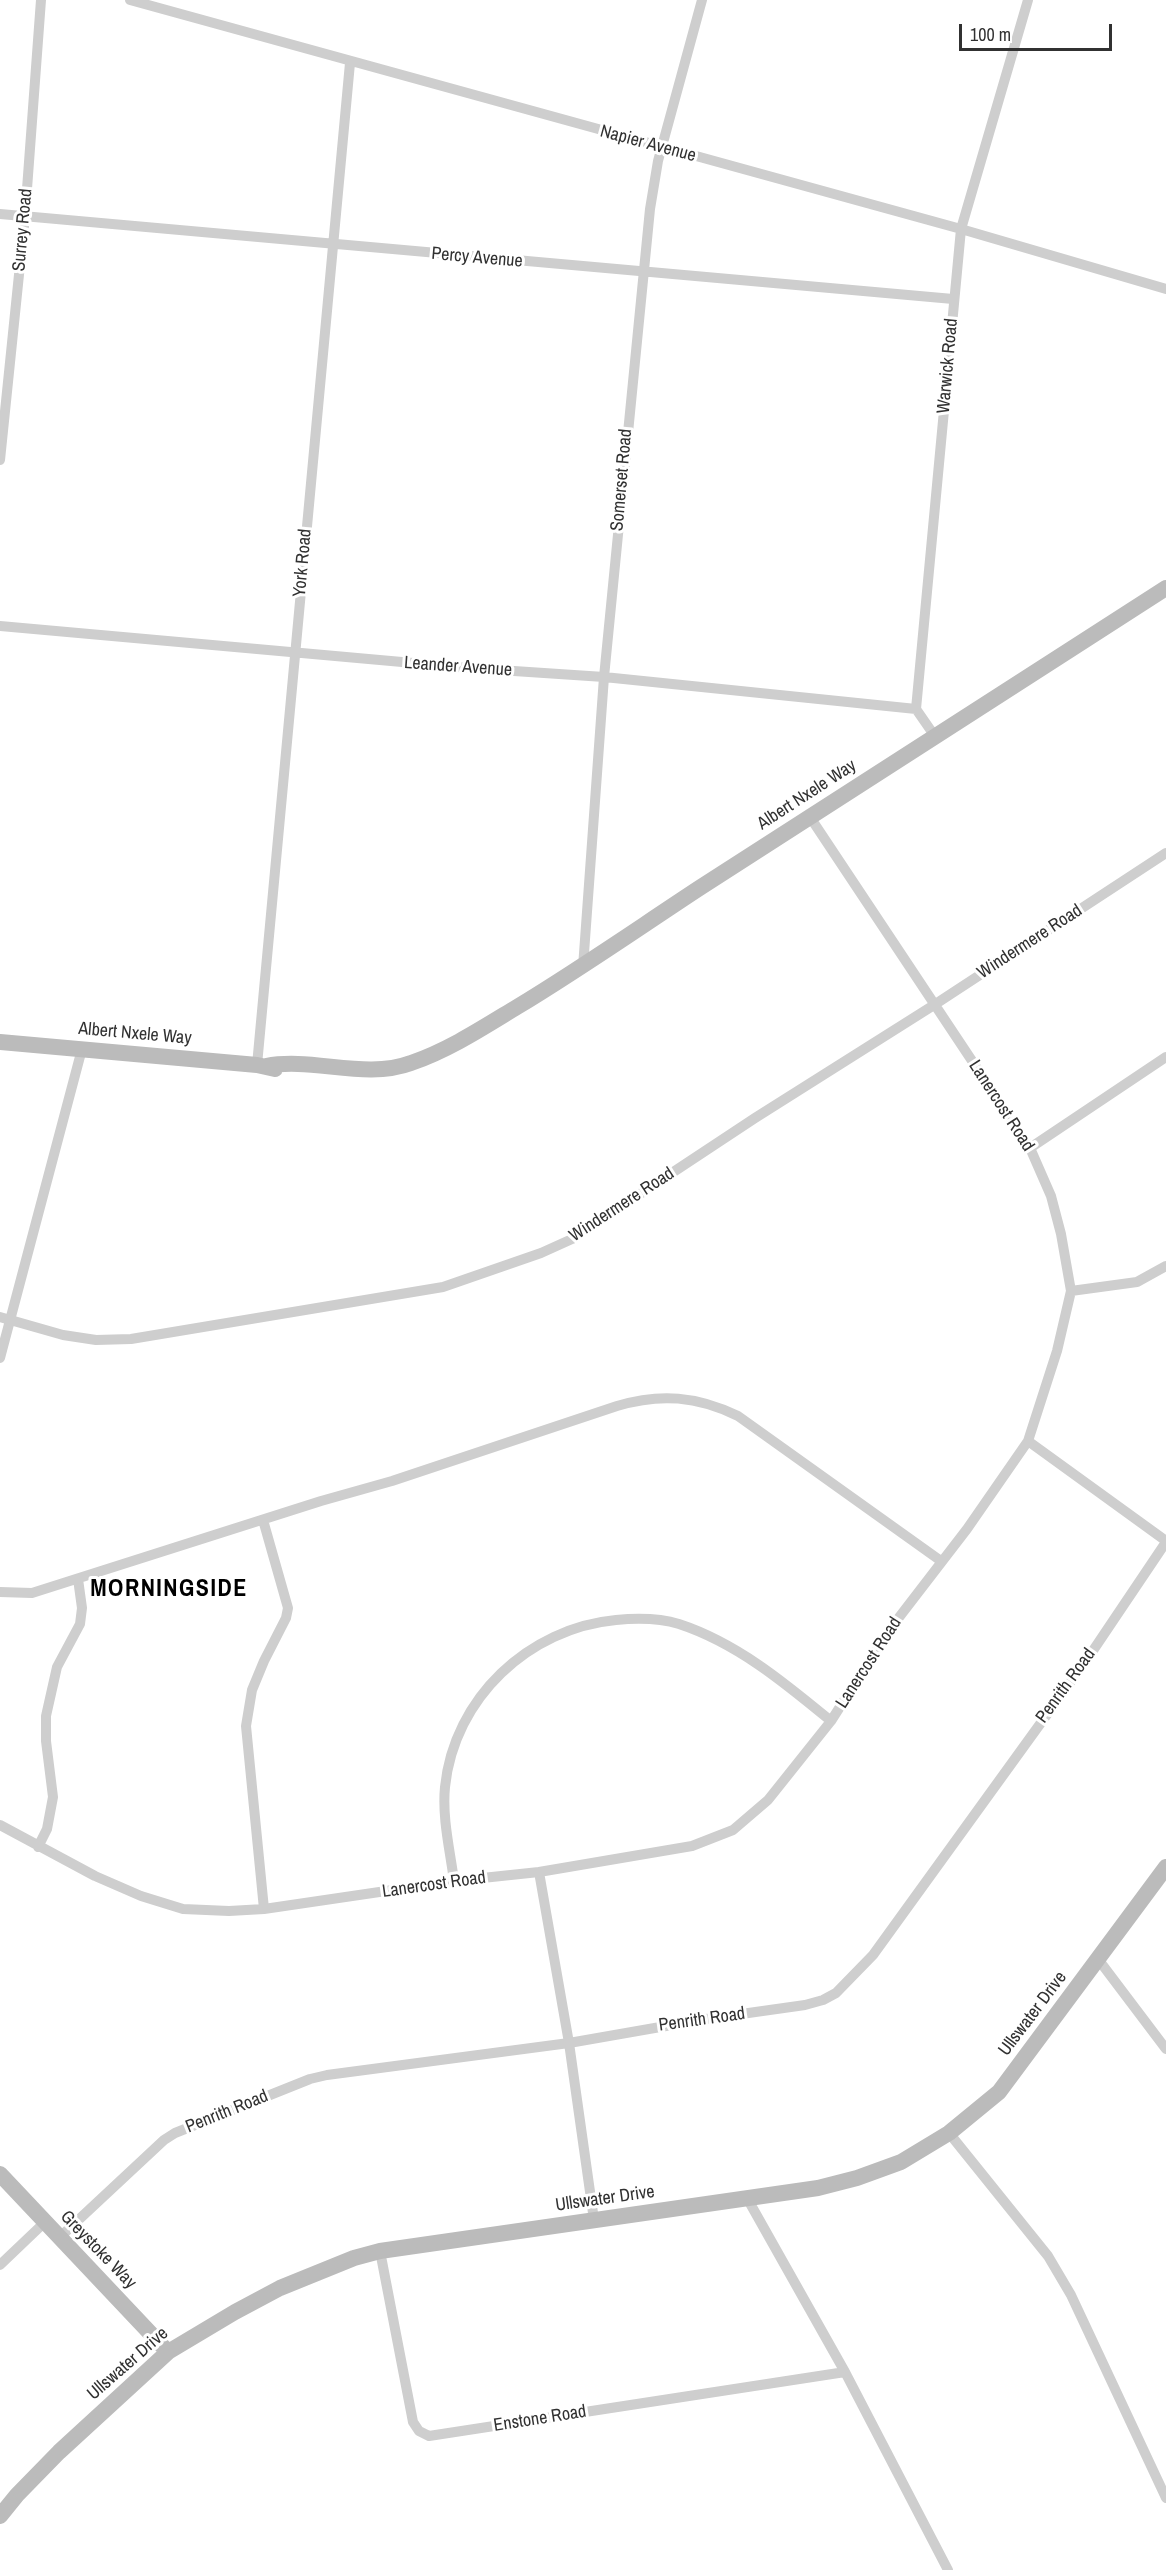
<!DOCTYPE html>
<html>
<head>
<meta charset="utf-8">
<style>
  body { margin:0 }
  #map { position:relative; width:1166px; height:2570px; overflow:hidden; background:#fff; font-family:"Archivo Narrow",sans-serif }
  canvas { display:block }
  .scale { position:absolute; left:959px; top:24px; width:153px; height:27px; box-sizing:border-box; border:3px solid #313131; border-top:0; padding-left:8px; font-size:18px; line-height:21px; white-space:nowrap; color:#313131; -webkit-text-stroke:4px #fff; paint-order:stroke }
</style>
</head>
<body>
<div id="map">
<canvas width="1166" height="2570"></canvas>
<div class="scale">100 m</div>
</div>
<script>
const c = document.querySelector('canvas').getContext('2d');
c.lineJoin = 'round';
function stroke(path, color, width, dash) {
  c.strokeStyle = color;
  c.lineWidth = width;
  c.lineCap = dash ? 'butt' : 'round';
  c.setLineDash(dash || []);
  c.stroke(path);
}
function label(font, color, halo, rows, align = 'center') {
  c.font = font + ' "Archivo Narrow",sans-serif';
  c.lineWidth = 6;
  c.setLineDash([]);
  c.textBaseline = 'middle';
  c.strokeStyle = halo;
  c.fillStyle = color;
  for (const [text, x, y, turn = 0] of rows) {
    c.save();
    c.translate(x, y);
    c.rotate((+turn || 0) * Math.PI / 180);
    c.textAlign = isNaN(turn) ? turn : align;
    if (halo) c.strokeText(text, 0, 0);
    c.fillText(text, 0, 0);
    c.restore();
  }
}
stroke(new Path2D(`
  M130,0L961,229L1166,289
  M0,214L953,299
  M0,460L25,216L41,0
  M0,626L469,668L604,677L916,709
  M934,735L916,709L961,229L1028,0
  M583,967L604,677L650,209L658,161L702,0
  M257,1065L350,63
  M1030,1148L1166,1057
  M1071,1291L1137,1282L1166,1266
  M0,1317L63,1335L96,1340L131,1339L443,1287L541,1253L572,1239L755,1118L934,1005L1166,853
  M0,1358L82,1049
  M1028,1441L1166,1541
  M263,1520L288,1608L286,1618L264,1661L252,1690L246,1726L264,1909
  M0,1592L32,1593L321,1501L392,1481L617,1406C660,1393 697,1396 738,1416L941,1561
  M0,1825L95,1876L141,1896L183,1909L229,1911L264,1909L454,1881L539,1872L692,1846L733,1830L768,1800L831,1721L887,1633L967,1529L1028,1441L1057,1351L1071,1291L1061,1234L1051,1196L1030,1148L810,817
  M38,1847L47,1829L53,1797L46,1741V1716L57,1667L80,1624L82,1608L78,1579
  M539,1872L569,2043L594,2220
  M454,1881C450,1850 442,1818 445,1787C454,1698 529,1628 616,1620C637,1618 659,1618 679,1624C737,1643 785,1683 831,1721
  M1098,1959L1166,2049
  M949,2133L1048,2256L1071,2295L1166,2498
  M747,2198L845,2372L948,2570
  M59,2238L164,2140L175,2133L310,2079L327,2075L569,2043L706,2019L805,2005L823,2000L836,1993L873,1955L1090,1655L1166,1542
  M380,2251L413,2422L419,2431L429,2436L845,2372
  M0,2265L45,2222`), '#cecece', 10);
stroke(new Path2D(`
  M0,1042L257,1065L275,1069
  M266,1066C313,1057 365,1080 411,1063C449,1050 484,1027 517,1007C580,969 640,927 701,887C855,787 1011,688 1166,588
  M0,2174L168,2352
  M0,2516L17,2495L59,2452L168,2352L235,2312L280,2288L354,2258L380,2251L818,2188L857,2178L901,2162L949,2133L999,2092L1166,1867`), '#bbb', 16);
label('18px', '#313131', '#fff', [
  ["Napier Avenue",648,144,15],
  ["Surrey Road",23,230,-85],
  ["Percy Avenue",477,258,5],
  ["Warwick Road",948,366,-85],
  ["Somerset Road",622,480,-85],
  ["York Road",303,563,-85],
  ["Leander Avenue",458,667,4],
  ["Albert Nxele Way",807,795,-33],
  ["Windermere Road",1030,942,-33],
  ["Albert Nxele Way",135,1034,5],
  ["Lanercost Road",1001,1106,57],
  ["Windermere Road",622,1205,-33],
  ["Lanercost Road",869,1663,-57],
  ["Penrith Road",1066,1686,-54],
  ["Lanercost Road",434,1885,-8],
  ["Ullswater Drive",1033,2014,-53],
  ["Penrith Road",702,2020,-8],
  ["Penrith Road",227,2112,-22],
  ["Ullswater Drive",605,2199,-8],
  ["Greystoke Way",98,2250,46],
  ["Ullswater Drive",128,2364,-41],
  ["Enstone Road",540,2419,-9]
]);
c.letterSpacing = '1.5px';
label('bold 24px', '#000', '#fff', [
  ["MORNINGSIDE",169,1590]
]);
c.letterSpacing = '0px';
</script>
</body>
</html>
